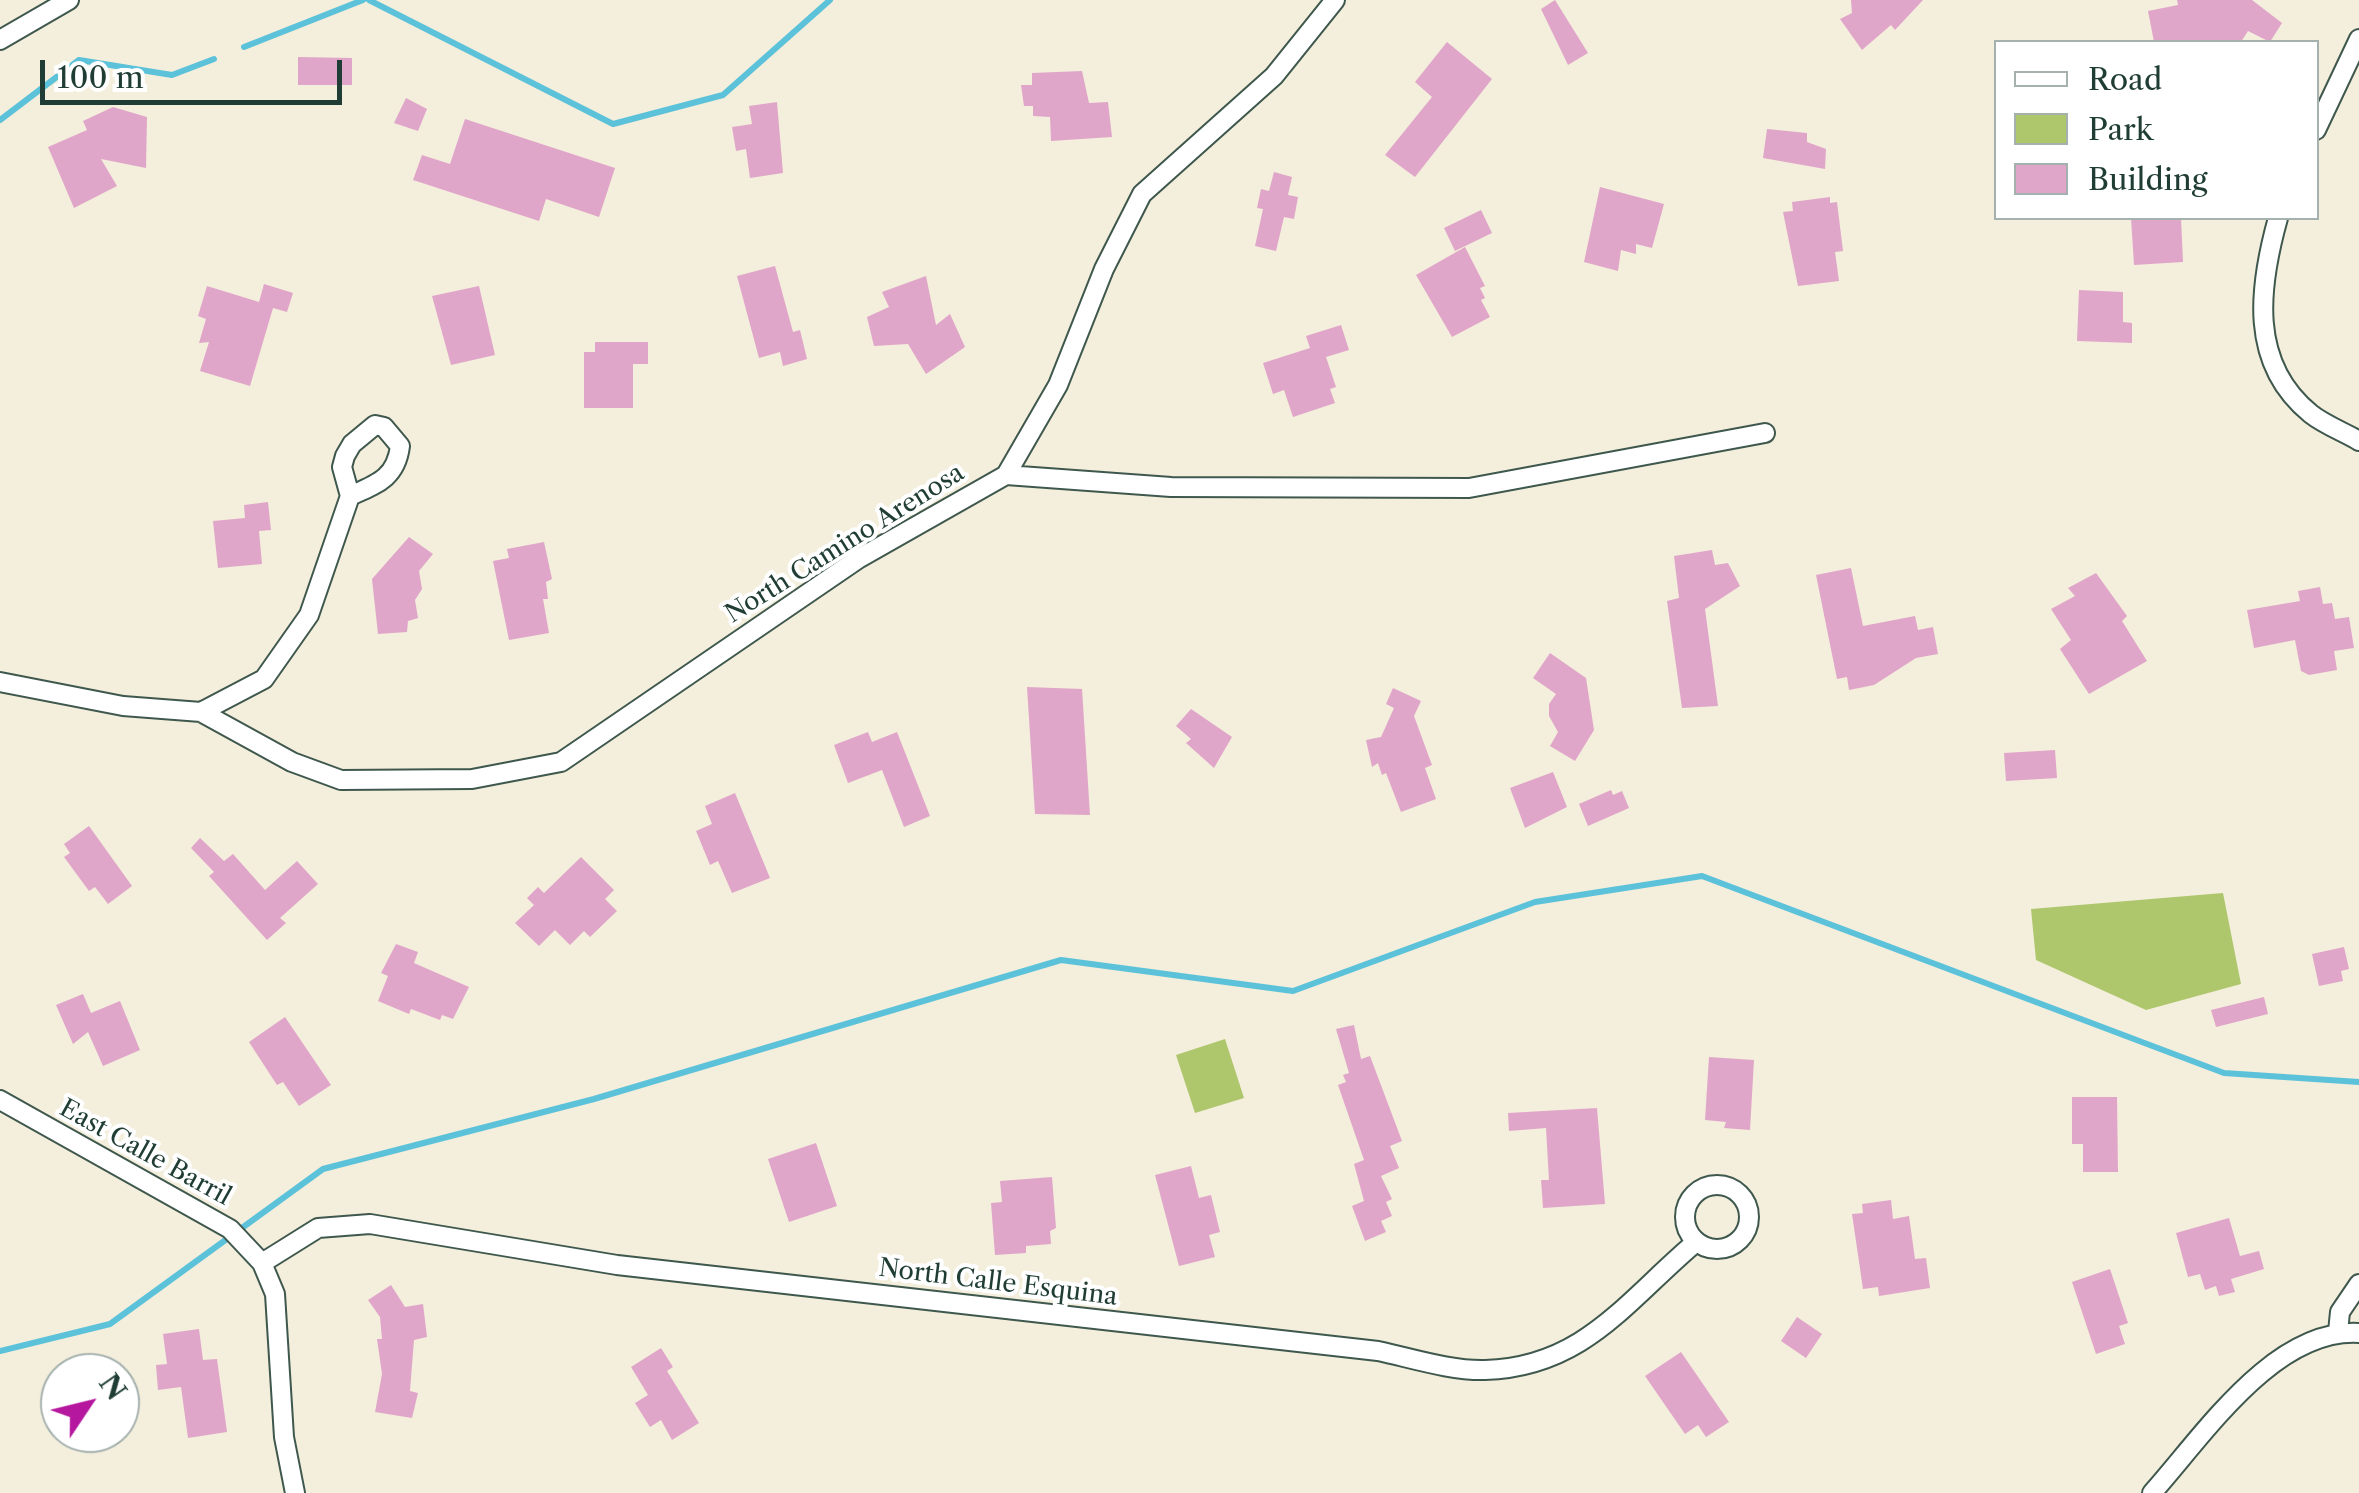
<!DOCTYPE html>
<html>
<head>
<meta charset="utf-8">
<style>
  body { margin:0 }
  #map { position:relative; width:2359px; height:1493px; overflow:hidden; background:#f4eedc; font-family:"Libre Caslon Text",serif }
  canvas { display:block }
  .legend { position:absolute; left:1994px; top:40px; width:325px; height:180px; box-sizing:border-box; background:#fff; border:2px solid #a5b1ae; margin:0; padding:12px 18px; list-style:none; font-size:30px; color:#1f3d34 }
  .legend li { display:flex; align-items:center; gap:20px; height:50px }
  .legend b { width:50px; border:2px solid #a5b1ae }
  .north { position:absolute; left:40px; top:1353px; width:100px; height:100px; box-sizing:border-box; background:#fff; border:2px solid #a5b1ae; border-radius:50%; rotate:55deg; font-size:28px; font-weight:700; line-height:40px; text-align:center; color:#1f3d34 }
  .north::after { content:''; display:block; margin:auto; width:35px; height:45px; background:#b5179e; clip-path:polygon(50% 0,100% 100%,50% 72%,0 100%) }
  .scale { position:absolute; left:40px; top:60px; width:302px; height:45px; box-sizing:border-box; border:5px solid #1f3d34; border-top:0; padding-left:12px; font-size:30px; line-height:35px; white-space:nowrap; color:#1f3d34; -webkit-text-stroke:8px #fff; paint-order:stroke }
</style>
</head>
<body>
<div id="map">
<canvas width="2359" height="1493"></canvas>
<ul class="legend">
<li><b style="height:12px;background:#fff"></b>Road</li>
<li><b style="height:28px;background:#aec76d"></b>Park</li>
<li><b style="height:28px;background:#e0a6c9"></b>Building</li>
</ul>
<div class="north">N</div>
<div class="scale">100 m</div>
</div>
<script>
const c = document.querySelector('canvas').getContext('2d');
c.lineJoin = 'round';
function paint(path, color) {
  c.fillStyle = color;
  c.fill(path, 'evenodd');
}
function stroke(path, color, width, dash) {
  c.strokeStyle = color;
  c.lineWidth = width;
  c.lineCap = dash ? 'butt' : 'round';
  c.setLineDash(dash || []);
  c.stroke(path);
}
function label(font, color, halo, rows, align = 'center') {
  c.font = font + ' "Libre Caslon Text",serif';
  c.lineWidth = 8;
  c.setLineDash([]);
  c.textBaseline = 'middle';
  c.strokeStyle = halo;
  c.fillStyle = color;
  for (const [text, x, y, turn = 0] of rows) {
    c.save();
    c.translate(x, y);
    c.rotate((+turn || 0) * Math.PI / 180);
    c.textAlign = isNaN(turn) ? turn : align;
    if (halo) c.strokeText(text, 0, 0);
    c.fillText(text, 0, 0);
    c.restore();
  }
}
paint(new Path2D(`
  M2223,893L2241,984L2146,1010L2036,960L2031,909Z
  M1225,1039L1244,1098L1195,1113L1176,1055Z`), '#aec76d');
stroke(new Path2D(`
  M369,0L613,124L723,95L830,0
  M244,47L363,0
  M0,120L79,60L172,75L214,59
  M0,1351L110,1324L323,1169L594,1099L1061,960L1293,991L1535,902L1702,876L2224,1073L2359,1082`), '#5cc2da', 6);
paint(new Path2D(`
  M1555,0L1588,53L1568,65L1541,9Z
  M1851,0H1923L1895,30L1891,25L1862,50L1840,19L1852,13Z
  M2177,0H2252L2282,23L2270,42L2248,31L2241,42H2154L2148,11L2178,5Z
  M1447,42L1492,79L1415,177L1385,155L1432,97L1415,82Z
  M298,57L352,58V85H298Z
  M1082,71L1089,103L1108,102L1112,137L1051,141L1050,117L1033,116V106H1024L1021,85H1032V73Z
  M406,98L427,109L418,131L394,123Z
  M777,102L783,173L750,178L746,149L736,151L732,127L752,124L749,106Z
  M113,107L147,117L146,168L101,159L117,186L74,208L48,147L87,130L83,121Z
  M465,119L615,168L599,217L546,199L539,221L413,180L422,155L450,164Z
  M1767,129L1807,133V142L1826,149L1825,169L1763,158Z
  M1274,172L1292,177L1288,195L1298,197L1294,219L1284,217L1276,251L1255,246L1263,209L1257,208L1261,189L1269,191Z
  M1600,187L1664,204L1652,248L1636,244V254L1621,250L1618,271L1584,262Z
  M1830,197V203L1837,202L1843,251L1835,252L1839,281L1798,286L1783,212L1793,211L1792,202Z
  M1481,210L1492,233L1455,251L1444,228Z
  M2131,218H2181L2183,262L2134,265Z
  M1465,247L1485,286L1480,288L1485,298L1481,300L1490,317L1452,337L1416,275Z
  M775,266L793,332L800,330L807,359L783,366L780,352L759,358L737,276Z
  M926,276L936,325L950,314L965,347L926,374L908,344L874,346L867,317L889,307L882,292Z
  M264,284L293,293L287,312L273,308L250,386L200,371L209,342L199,343L206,319L198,316L207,286L259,302Z
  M479,286L495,355L451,365L432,296Z
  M2079,290L2123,292V322L2132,323V343L2077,341Z
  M1341,325L1349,350L1326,357L1336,387L1330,389L1335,403L1293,417L1284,390L1273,394L1263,363L1310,348L1306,336Z
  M595,342H648V364H633V408H584V352H595Z
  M268,502L271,530L259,531L262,564L218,568L213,521L245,518L244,505Z
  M409,537L433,554L419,571L422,589L415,600L418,618L408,621L407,632L378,634L372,579Z
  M544,542L552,579L546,582L548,599H543L549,633L509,640L493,561L509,558L507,549Z
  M1712,550L1715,565L1728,563L1740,586L1705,609L1718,706L1682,708L1667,601L1679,598L1674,556Z
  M1851,568L1863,626L1915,616L1918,630L1933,627L1938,654L1916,658L1874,685L1849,690L1847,677L1837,679L1816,575Z
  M2096,573L2127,616L2122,621L2147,661L2089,694L2060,649L2071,640L2051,609L2075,596L2068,588Z
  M2320,587L2323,604L2332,603L2335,619L2349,617L2354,648L2334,651L2337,670L2309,675L2301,671L2295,640L2254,648L2247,610L2300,601L2298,591Z
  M1550,653L1586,678L1594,730L1575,761L1550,746L1558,732L1549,716V704L1556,694L1533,678Z
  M1027,687L1082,689L1090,815L1035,814Z
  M1393,688L1421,701L1414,716L1432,765L1425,768L1436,799L1401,812L1386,773L1382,775L1378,763L1372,767L1366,740L1381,737L1394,708L1386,704Z
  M1191,709L1232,737L1214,768L1186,743L1191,739L1176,726Z
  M868,732L872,742L897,732L930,816L904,827L882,770L848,783L834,745Z
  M2055,750L2057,778L2006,781L2004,753Z
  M1553,772L1567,807L1525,828L1510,788Z
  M1611,790L1613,795L1622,791L1629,808L1588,826L1579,804Z
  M735,793L770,878L732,893L718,861L710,865L696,831L712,824L705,806Z
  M89,826L132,886L108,904L95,887L89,891L64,857L70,853L64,844Z
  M200,838L224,861L233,854L265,890L297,861L318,884L280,918L286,923L267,940L209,876L214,872L191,848Z
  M581,857L614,890L605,899L617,911L590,937L584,931L570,945L555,930L539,946L515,923L534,905L527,898L538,887L544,893Z
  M396,944L418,952L414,963L469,987L453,1019L442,1015L440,1020L411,1009L409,1014L378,1001L388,976L381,973Z
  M2344,947L2349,969L2341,971L2343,981L2319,986L2312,954Z
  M83,994L91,1013L120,1001L140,1050L103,1066L88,1032L73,1044L56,1005Z
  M2264,997L2268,1014L2216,1027L2211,1010Z
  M285,1017L331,1085L299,1106L283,1082L277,1085L249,1042Z
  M1354,1025L1361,1059L1370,1056L1402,1141L1390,1146L1399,1168L1381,1176L1392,1199L1386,1202L1392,1216L1381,1221L1386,1232L1365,1241L1352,1206L1364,1201L1354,1164L1364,1160L1338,1085L1346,1082L1343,1075L1349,1073L1336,1029Z
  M1709,1057L1754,1060L1750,1130L1724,1128L1726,1122L1705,1120Z
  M2072,1097H2117L2118,1172H2083V1144H2072Z
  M1597,1108L1605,1204L1543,1208L1541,1180H1549L1546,1128L1509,1131L1508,1113Z
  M816,1143L837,1206L789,1222L768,1159Z
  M1191,1166L1199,1198L1211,1195L1220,1232L1209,1235L1215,1257L1179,1266L1155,1175Z
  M1052,1177L1056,1228L1050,1231L1051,1244L1026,1246V1253L995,1255L991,1203L1002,1202L1000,1181Z
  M1891,1200L1893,1219L1909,1216L1915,1259L1926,1258L1930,1288L1879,1296L1878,1287L1863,1289L1852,1214L1863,1213L1862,1204Z
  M2229,1218L2240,1256L2259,1251L2264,1269L2231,1279L2235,1292L2219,1296L2216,1286L2205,1290L2200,1274L2188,1277L2176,1233Z
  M2110,1269L2128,1323L2119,1326L2125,1344L2096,1354L2072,1282Z
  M391,1285L405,1307L423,1304L427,1337L414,1340L410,1391L418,1393L412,1418L375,1412L382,1374L377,1339H382L380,1317L368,1300Z
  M1797,1317L1822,1334L1806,1358L1781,1341Z
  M199,1329L203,1360L217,1359L227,1432L188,1438L181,1387L158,1390L156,1365L167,1364L163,1334Z
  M661,1348L673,1367L667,1371L699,1423L672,1440L661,1420L650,1427L635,1403L648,1395L631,1367Z
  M1681,1352L1729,1422L1706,1437L1698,1425L1685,1434L1645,1376Z`), '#e0a6c9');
const minor = new Path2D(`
  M0,40L69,0
  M2316,130L2359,39
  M2278,218C2259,286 2248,363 2311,414C2325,425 2344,432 2359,441
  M1006,475L1058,385L1104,269L1142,194L1274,76L1335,0
  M0,682L123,706L201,712L292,762L341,780L472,779L561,762L858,559L1006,475L1171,487L1469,488L1765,433
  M201,712L264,679L309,615L350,496L342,467L345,456L352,444L375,425L384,427L400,446C396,478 377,484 350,496
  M0,1100L230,1229L262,1263L275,1294L284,1437L295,1493
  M1685 1217a32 32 0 1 1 64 0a32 32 0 1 1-64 0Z
  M262,1263L318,1228L370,1224L617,1265L1378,1351C1411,1358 1451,1371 1485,1370C1584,1367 1626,1301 1696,1242
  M2338,1332L2340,1312L2359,1284
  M2152,1493C2204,1435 2274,1328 2359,1333`);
stroke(minor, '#3f584d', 22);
stroke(minor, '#fff', 18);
label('25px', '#1f3d34', '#fff', [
  ["North Camino Arenosa",845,544,-32],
  ["East Calle Barril",145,1153,29],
  ["North Calle Esquina",998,1283,7]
]);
</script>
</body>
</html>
